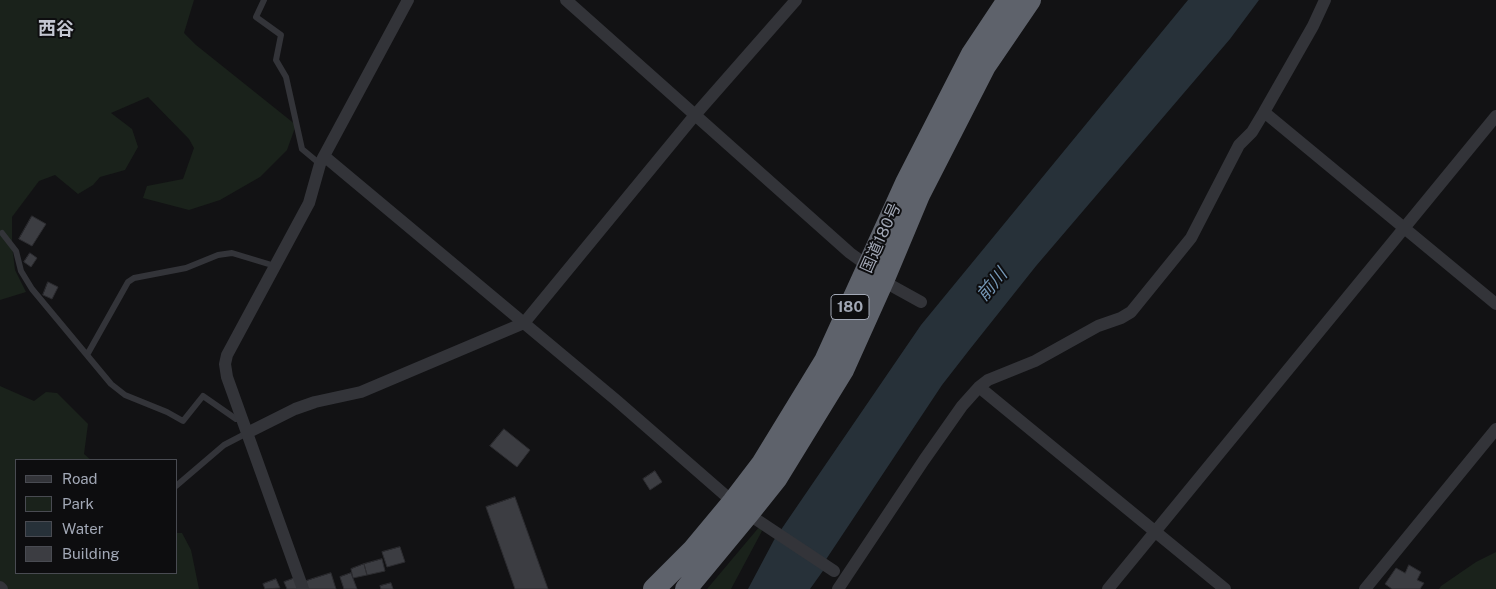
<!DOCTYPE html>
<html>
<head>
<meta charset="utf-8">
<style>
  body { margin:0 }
  #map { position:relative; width:1496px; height:589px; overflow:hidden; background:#121214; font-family:"Public Sans",sans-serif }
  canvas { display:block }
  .legend { position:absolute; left:15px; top:459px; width:162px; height:115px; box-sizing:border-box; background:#0d0d0f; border:1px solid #494b52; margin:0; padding:6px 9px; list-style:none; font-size:15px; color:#a2a8b6 }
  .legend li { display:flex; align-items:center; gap:10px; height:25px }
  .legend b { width:25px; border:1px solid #494b52 }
</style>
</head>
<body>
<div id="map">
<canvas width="1496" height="589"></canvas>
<ul class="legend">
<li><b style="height:6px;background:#333439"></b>Road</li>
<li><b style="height:14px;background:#1a221b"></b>Park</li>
<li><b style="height:14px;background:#273139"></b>Water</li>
<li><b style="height:14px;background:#3c3d42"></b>Building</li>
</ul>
</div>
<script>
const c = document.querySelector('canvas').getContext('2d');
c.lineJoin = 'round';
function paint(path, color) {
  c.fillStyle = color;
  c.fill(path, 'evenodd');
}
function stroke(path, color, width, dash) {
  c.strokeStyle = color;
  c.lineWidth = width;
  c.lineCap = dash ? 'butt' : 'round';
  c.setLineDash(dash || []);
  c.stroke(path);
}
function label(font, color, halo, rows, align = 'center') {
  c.font = font + ' "Public Sans","Noto Sans JP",sans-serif';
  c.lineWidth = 4;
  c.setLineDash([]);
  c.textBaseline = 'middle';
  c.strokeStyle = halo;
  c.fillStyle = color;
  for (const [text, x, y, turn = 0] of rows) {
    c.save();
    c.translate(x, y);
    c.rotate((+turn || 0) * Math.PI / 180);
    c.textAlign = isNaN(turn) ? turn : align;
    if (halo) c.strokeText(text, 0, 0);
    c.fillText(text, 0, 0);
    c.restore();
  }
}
paint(new Path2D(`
  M0,0H194L184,33L196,45L296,125L287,150L260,177L220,200L189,210L143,198L147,186L183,179L194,148L189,139L148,97L111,113L132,129L138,147L125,170L100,177L93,185L78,194L55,175L39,181L12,217V245L15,270L26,292L0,300Z
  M0,386L34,401L46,392L57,393L88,424L84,454L91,460H16V573H176V533H182L191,550L199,589H0Z
  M760,526L762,531L731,589H707Z
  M1496,552V589H1439L1441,586L1476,562Z`), '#1a221b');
paint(new Path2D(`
  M1188,0H1259L1230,39L1036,266L970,349L942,385L825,561V568L810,589H748L774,540L921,325Z`), '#273139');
const building = new Path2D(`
  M32,216L46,224L32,246L19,239Z
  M30,253L37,258L31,267L24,262Z
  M48,282L58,287L52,299L43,295Z
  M504,429L530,450L517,467L490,446Z
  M655,471L662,482L650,490L643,479Z
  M515,497L548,589H515L486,507Z
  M400,547L405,562L387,567L382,552Z
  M382,559L385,571L367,575L364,564Z
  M364,564L367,575L353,578L351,569Z
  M1409,565L1421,572L1417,580L1424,583L1420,589H1392L1385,584L1396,568L1405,573Z
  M331,573L336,589H308L306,581Z
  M351,573L357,589H344L340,577Z
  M295,578L300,589H287L284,582Z
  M276,579L280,588L265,589L263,584Z
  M391,583L393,589H381L380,586Z`);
paint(building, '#3c3d42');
stroke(building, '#2c2c30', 1);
stroke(new Path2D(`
  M264,0L256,17L281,35L276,60L286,77L302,149L320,164
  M2,233L16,251L21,271L32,289L111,384L125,395L167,412L183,421L203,396L236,419L242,418
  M87,355L128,282L134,278L186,268L218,255L232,253L275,266
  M176,486L224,445L247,433`), '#333439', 6);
stroke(new Path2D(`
  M566,0L850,253L868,266L883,281L921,302
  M1264,112L1496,304
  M324,156L616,400L733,502L748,514L834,571
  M979,387L1225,589
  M247,433L295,409L315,402L361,392L524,323L695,115L796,0
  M0,587L2,589
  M303,589L227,377L225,364L227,355L309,203L320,164L324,156L408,0
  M838,589L924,460L962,406L979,387L988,380L1035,361L1098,326L1121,318L1131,312L1191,238L1239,145L1252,132L1264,112L1313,26L1325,0
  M1108,589L1496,116
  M1365,589L1496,429`), '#333439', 12);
stroke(new Path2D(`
  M654,589L693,550L733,502L762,464L825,361L906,183L972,54L1008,0
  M686,589L748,514L776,479L843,370L883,281L919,195L985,66L1030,0`), '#5e626b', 22);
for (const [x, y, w] of [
  [850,307,38]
]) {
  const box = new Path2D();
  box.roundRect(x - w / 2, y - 12.5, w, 25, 4);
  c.fillStyle = '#0d0d0f';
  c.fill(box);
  stroke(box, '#a2a8b6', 1);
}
label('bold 15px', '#a2a8b6', null, [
  ["180",850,307]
]);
label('16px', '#a2a8b6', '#0d0d0f', [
  ["国道180号",881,238,-66]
]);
label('bold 18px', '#c4c7d2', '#0d0d0f', [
  ["西谷",56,29]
]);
label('italic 18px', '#7597b5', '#0d0d0f', [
  ["前川",992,285,-50]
]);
</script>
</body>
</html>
